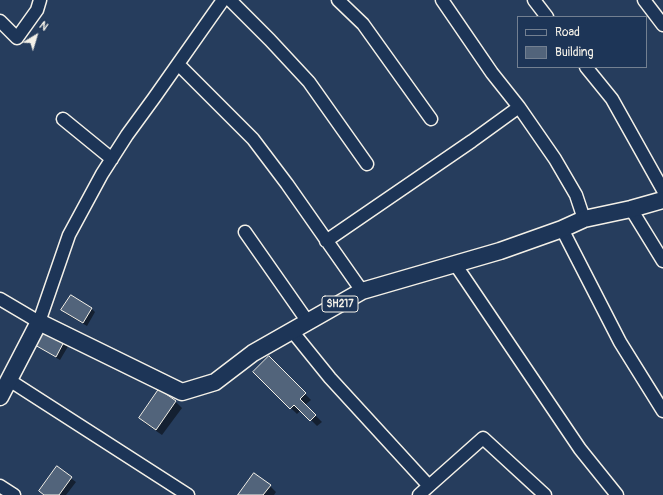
<!DOCTYPE html>
<html>
<head>
<meta charset="utf-8">
<style>
  body { margin:0 }
  #map { position:relative; width:663px; height:495px; overflow:hidden; background:#263d5d; font-family:Pangolin,sans-serif }
  canvas { display:block }
  .legend { position:absolute; left:517px; top:16px; width:130px; height:52px; box-sizing:border-box; background:#1d3557; border:1px solid #738091; margin:0; padding:5px 7px; list-style:none; font-size:12px; color:#f4f1e8 }
  .legend li { display:flex; align-items:center; gap:8px; height:20px }
  .legend b { width:20px; border:1px solid #738091 }
  .north { position:absolute; left:16px; top:16px; width:40px; height:40px; -webkit-text-stroke:3px #1d3557; paint-order:stroke; rotate:38deg; font-size:11px; font-weight:700; line-height:16px; text-align:center; color:#f4f1e8 }
  .north::after { content:''; display:block; margin:auto; width:14px; height:18px; background:#f4f1e8; clip-path:polygon(50% 0,100% 100%,50% 72%,0 100%) }
</style>
</head>
<body>
<div id="map">
<canvas width="663" height="495"></canvas>
<ul class="legend">
<li><b style="height:5px;background:#1d3557"></b>Road</li>
<li><b style="height:11px;background:#52647b"></b>Building</li>
</ul>
<div class="north">N</div>
</div>
<script>
const c = document.querySelector('canvas').getContext('2d');
c.lineJoin = 'round';
function paint(path, color) {
  c.fillStyle = color;
  c.fill(path, 'evenodd');
}
function stroke(path, color, width, dash) {
  c.strokeStyle = color;
  c.lineWidth = width;
  c.lineCap = dash ? 'butt' : 'round';
  c.setLineDash(dash || []);
  c.stroke(path);
}
function label(font, color, halo, rows, align = 'center') {
  c.font = font + ' Pangolin,sans-serif';
  c.lineWidth = 4;
  c.setLineDash([]);
  c.textBaseline = 'middle';
  c.strokeStyle = halo;
  c.fillStyle = color;
  for (const [text, x, y, turn = 0] of rows) {
    c.save();
    c.translate(x, y);
    c.rotate((+turn || 0) * Math.PI / 180);
    c.textAlign = isNaN(turn) ? turn : align;
    if (halo) c.strokeText(text, 0, 0);
    c.fillText(text, 0, 0);
    c.restore();
  }
}
paint(new Path2D(`
  M92,309L95,312L87,326L66,314L62,310Z
  M46,328L70,343L60,360L40,348L36,345Z
  M269,357L311,400L305,405L322,422L317,426L301,410L297,414L254,372Z
  M176,402L182,408L162,435L146,424L140,418Z
  M57,468L76,482L66,495H44L40,491Z
  M270,486L276,492L274,495H239Z`), '#0007');
const building = new Path2D(`
  M71,295L92,308L83,323L61,310Z
  M46,326L66,338L56,357L35,345Z
  M269,356L306,393L300,399L316,415L310,421L294,405L290,409L253,372Z
  M159,389L176,401L156,430L139,418Z
  M57,466L72,477L59,495H44L39,491Z
  M254,473L271,485L263,495H238Z`);
paint(building, '#52647b');
stroke(building, '#f4f1e8', 1);
const minor = new Path2D(`
  M230,0L270,40L309,82L367,164
  M338,0L363,24L431,119
  M442,0L492,73L519,107L555,159L576,195L584,219
  M534,0L547,17
  M644,0L663,25
  M0,21L17,38L37,10L40,0
  M178,64L253,139L287,184L362,291
  M586,67L612,99L663,190
  M63,119L112,159
  M631,209L663,261
  M562,229L620,342L663,411
  M245,232L308,322
  M326,241L472,141L519,107
  M455,264L580,449L617,495
  M0,299L39,322L69,235L102,174L127,135L154,98L223,0
  M292,331L330,378L429,486L419,495
  M9,380L188,495
  M0,486L14,495
  M429,486L483,438L545,495`);
const major = new Path2D(`
  M0,397L39,322L182,392L215,382L253,353L362,291L500,251L562,229L584,219L631,209L663,200`);
stroke(minor, '#f4f1e8', 15);
stroke(major, '#f4f1e8', 19);
stroke(minor, '#1d3557', 12);
stroke(major, '#1d3557', 16);
for (const [x, y, w] of [
  [340,304,36]
]) {
  const box = new Path2D();
  box.roundRect(x - w / 2, y - 8, w, 16, 3);
  c.fillStyle = '#1d3557';
  c.fill(box);
  stroke(box, '#f4f1e8', 1);
}
label('bold 10px', '#f4f1e8', null, [
  ["SH217",340,304]
]);
</script>
</body>
</html>
